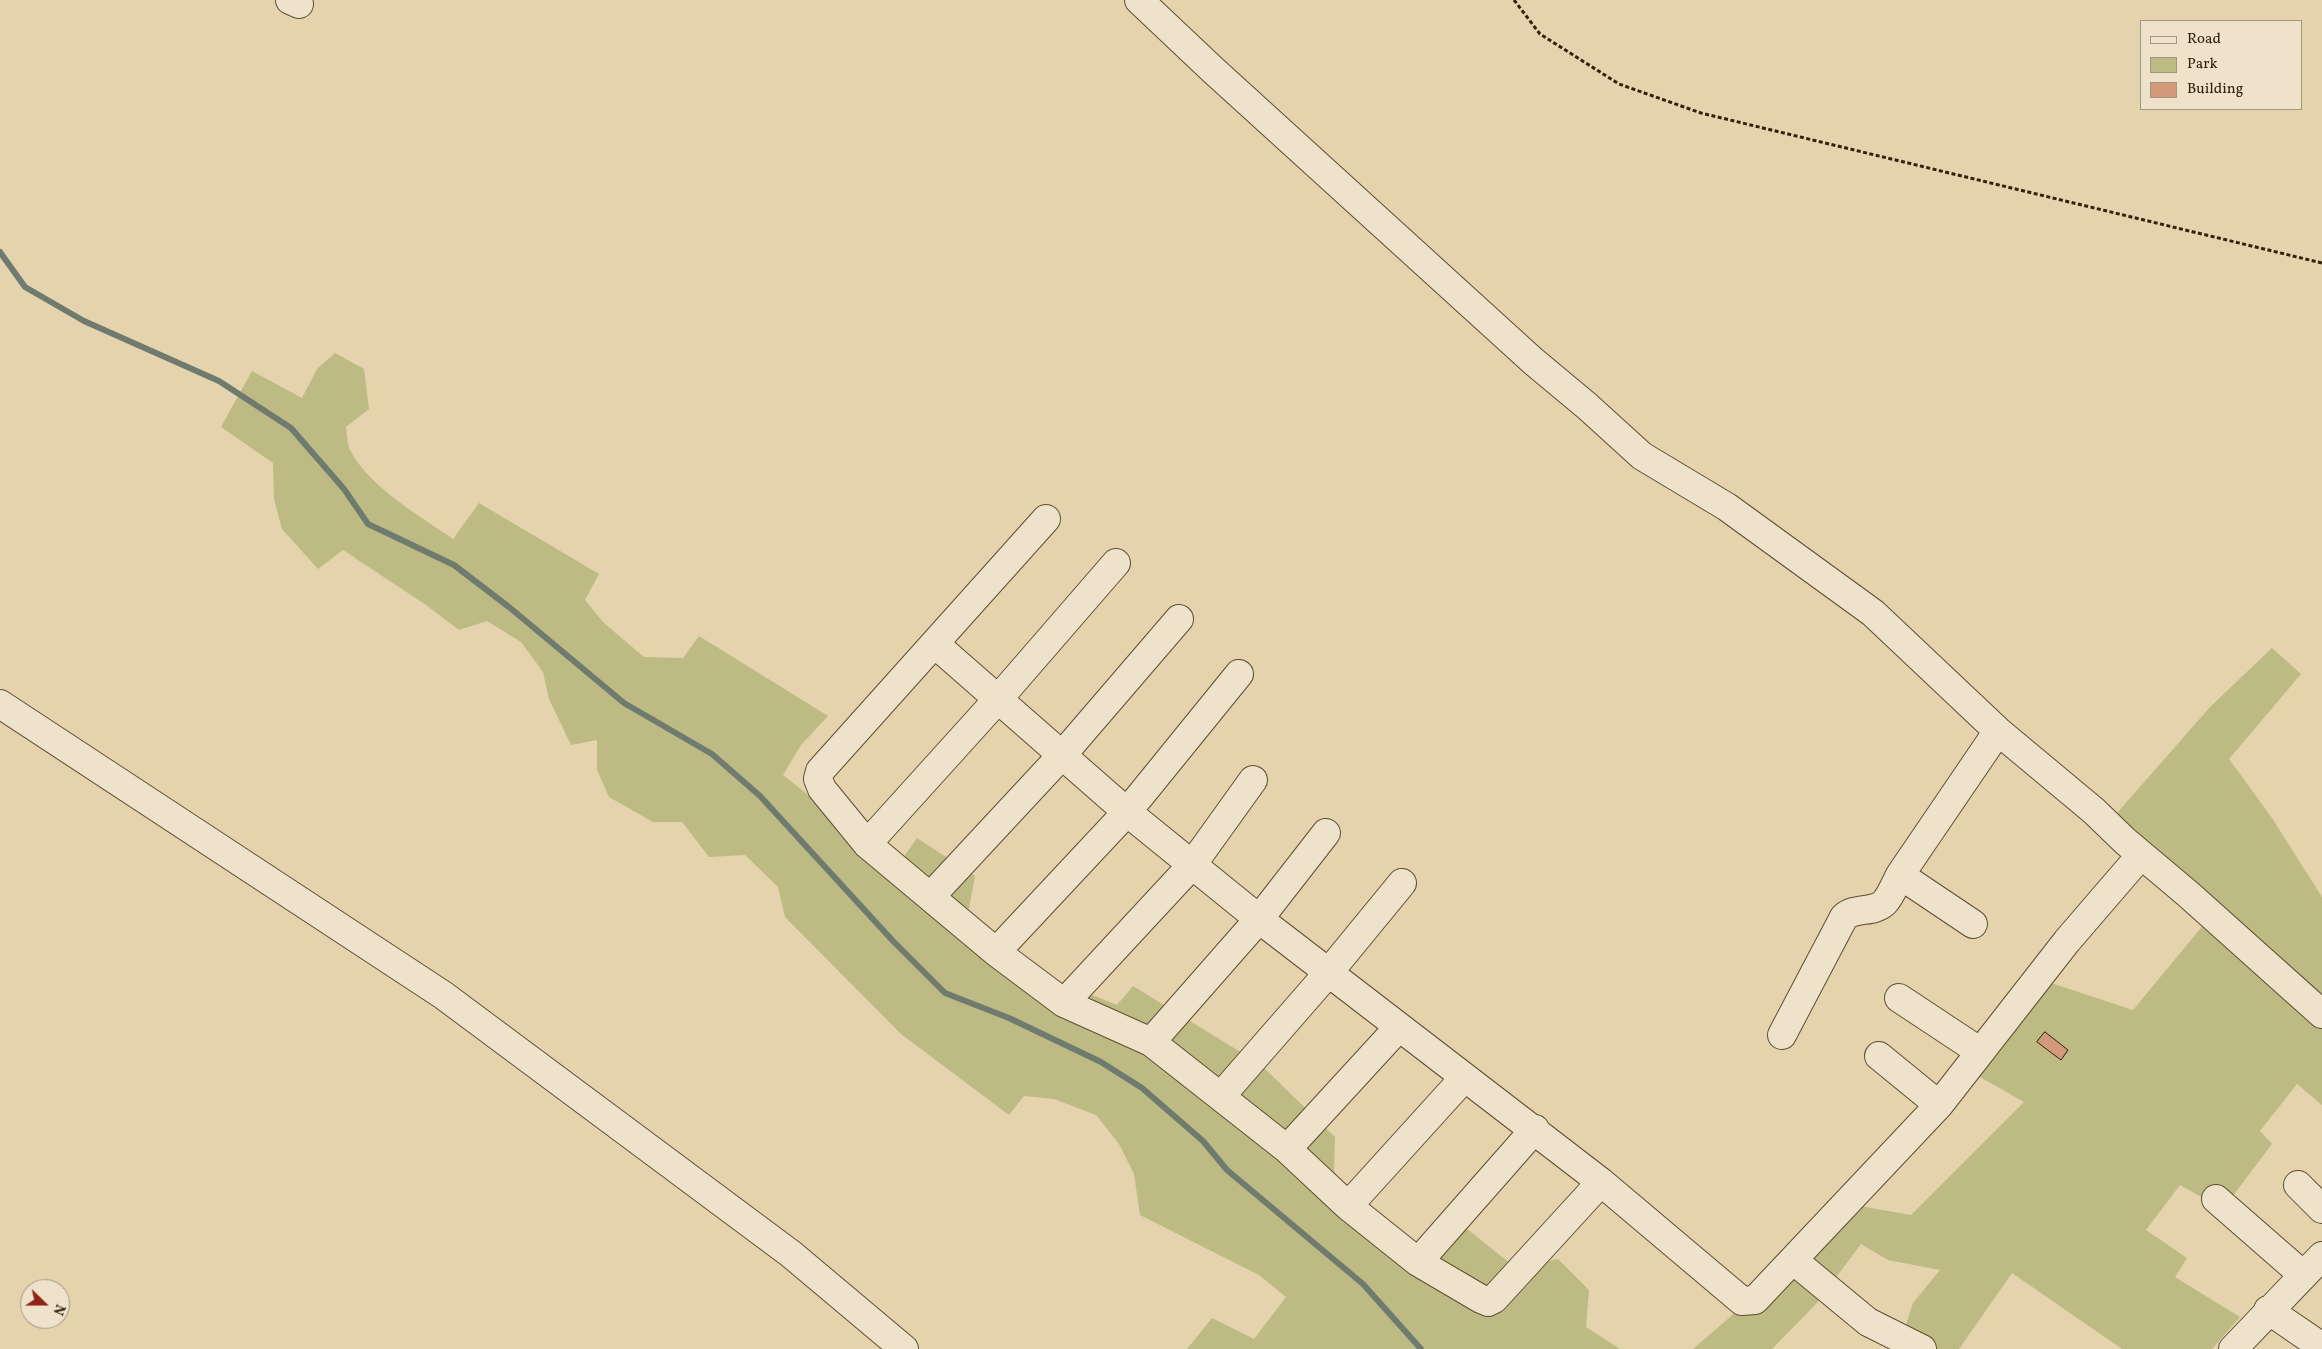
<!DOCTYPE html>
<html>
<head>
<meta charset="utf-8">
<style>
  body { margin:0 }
  #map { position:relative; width:2322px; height:1349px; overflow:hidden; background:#e5d3ad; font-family:Vollkorn,serif }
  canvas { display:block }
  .legend { position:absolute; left:2140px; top:20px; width:162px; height:90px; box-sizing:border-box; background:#eee2ca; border:1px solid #a3957e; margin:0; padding:6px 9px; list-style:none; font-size:15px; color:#32220b }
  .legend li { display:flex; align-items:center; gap:10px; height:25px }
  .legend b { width:25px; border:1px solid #a3957e }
  .north { position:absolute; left:20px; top:1279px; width:50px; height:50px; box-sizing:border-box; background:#eee2ca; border:1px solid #a3957e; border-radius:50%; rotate:112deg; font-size:14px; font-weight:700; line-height:20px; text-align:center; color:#32220b }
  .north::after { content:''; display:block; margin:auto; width:18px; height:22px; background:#8f2418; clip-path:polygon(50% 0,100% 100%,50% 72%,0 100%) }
</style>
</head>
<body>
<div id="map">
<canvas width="2322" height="1349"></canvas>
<ul class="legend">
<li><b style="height:6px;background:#eee2ca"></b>Road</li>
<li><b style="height:14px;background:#bdba84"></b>Park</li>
<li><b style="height:14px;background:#d29a7b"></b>Building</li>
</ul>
<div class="north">N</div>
</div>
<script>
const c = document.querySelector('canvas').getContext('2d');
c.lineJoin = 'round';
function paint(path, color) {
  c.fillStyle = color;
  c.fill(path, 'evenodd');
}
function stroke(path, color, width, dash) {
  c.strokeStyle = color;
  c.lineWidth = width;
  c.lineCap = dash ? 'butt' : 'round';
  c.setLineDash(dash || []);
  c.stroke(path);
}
paint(new Path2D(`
  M335,353L364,369L369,409L346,427C347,434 347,444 350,450C369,487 420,516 453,539L479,503L599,574L585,600L604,623L644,657L683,658L699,636L828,716L801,745L783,775L862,837L896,868L917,838L975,876L964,935L1027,969L1117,1005L1133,986L1260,1064L1335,1137L1334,1171L1358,1215L1412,1248L1462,1225L1516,1268L1558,1259L1589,1290L1586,1327L1620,1349H1187L1212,1318L1254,1339L1286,1297L1259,1275L1140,1215L1134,1174L1119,1144L1096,1115L1054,1099L1024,1096L1009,1115L901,1034L785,917L778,887L745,855L709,857L682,822H653L609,797L597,770V740L571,745L549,699L543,672L521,642L487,621L459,630L426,605L343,550L318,569L282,529L274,499L273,463L221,427L252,371L302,398L317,369Z
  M2272,648L2301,674L2229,759L2272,818L2322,897V1105L2297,1084L2260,1131L2272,1144L2223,1209L2180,1185L2146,1230L2187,1258L2175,1277L2240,1317L2212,1349H2122L2012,1273L1959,1349H1928L1903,1334L1913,1303L1940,1270L1888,1260L1861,1244L1816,1304L1772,1349H1693L1833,1228L1854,1205L1911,1215L2024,1102L1961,1066L2039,979L2133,1010L2210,917L2103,829L2210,707Z`), '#bdba84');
stroke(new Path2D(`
  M0,252L25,287L84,321L219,381L291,428L344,489L368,524L454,565L509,607L624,703L712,754L760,796L893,941L945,993L1009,1018L1101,1062L1142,1088L1203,1141L1227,1170L1363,1284L1421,1349`), '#6e7b6e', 6);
const building = new Path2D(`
  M2045,1032L2068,1050L2061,1060L2037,1042Z`);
paint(building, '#d29a7b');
stroke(building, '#32220b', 1);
const minor = new Path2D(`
  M290,0L299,4
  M1139,0L1213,70L1533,361L1587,406L1642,456L1727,507L1873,613L1998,731L2094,811L2125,841L2188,894L2322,1014
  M1046,519L820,771L818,779L822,789L867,844L996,952L1064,1003L1151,1042L1287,1149L1348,1206L1418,1262L1481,1299L1488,1302L1494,1299L1601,1182
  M935,644L1127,812L1259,919L1601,1182L1742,1301L1755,1300L1939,1105L2067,941L2141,855
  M0,704L443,995L791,1254L904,1349
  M867,844L999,698L1116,563
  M931,896L1063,754L1179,619
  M1973,924L1900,875L1998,731
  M996,952L1127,812L1239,674
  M1899,998L1979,1051
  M1064,1003L1192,865L1253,780
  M1782,1035L1844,917C1855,907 1873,913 1884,903C1891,896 1895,884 1900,875
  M1151,1042L1259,919L1326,833
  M1879,1056L1939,1105
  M1221,1096L1329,972L1402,883
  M1287,1149L1399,1027
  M2298,1185L2322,1209
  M2216,1199L2303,1275
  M1348,1206L1464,1078
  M1793,1260L1868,1322L1922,1349
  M1418,1262L1535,1129
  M2268,1310L2322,1347
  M2233,1349L2322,1256`);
stroke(minor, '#5f4e34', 30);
stroke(new Path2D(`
  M1514,0L1540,34L1619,84L1701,113L2322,263`), '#32220b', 3, [4, 2.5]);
stroke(minor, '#eee2ca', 28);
</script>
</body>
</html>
